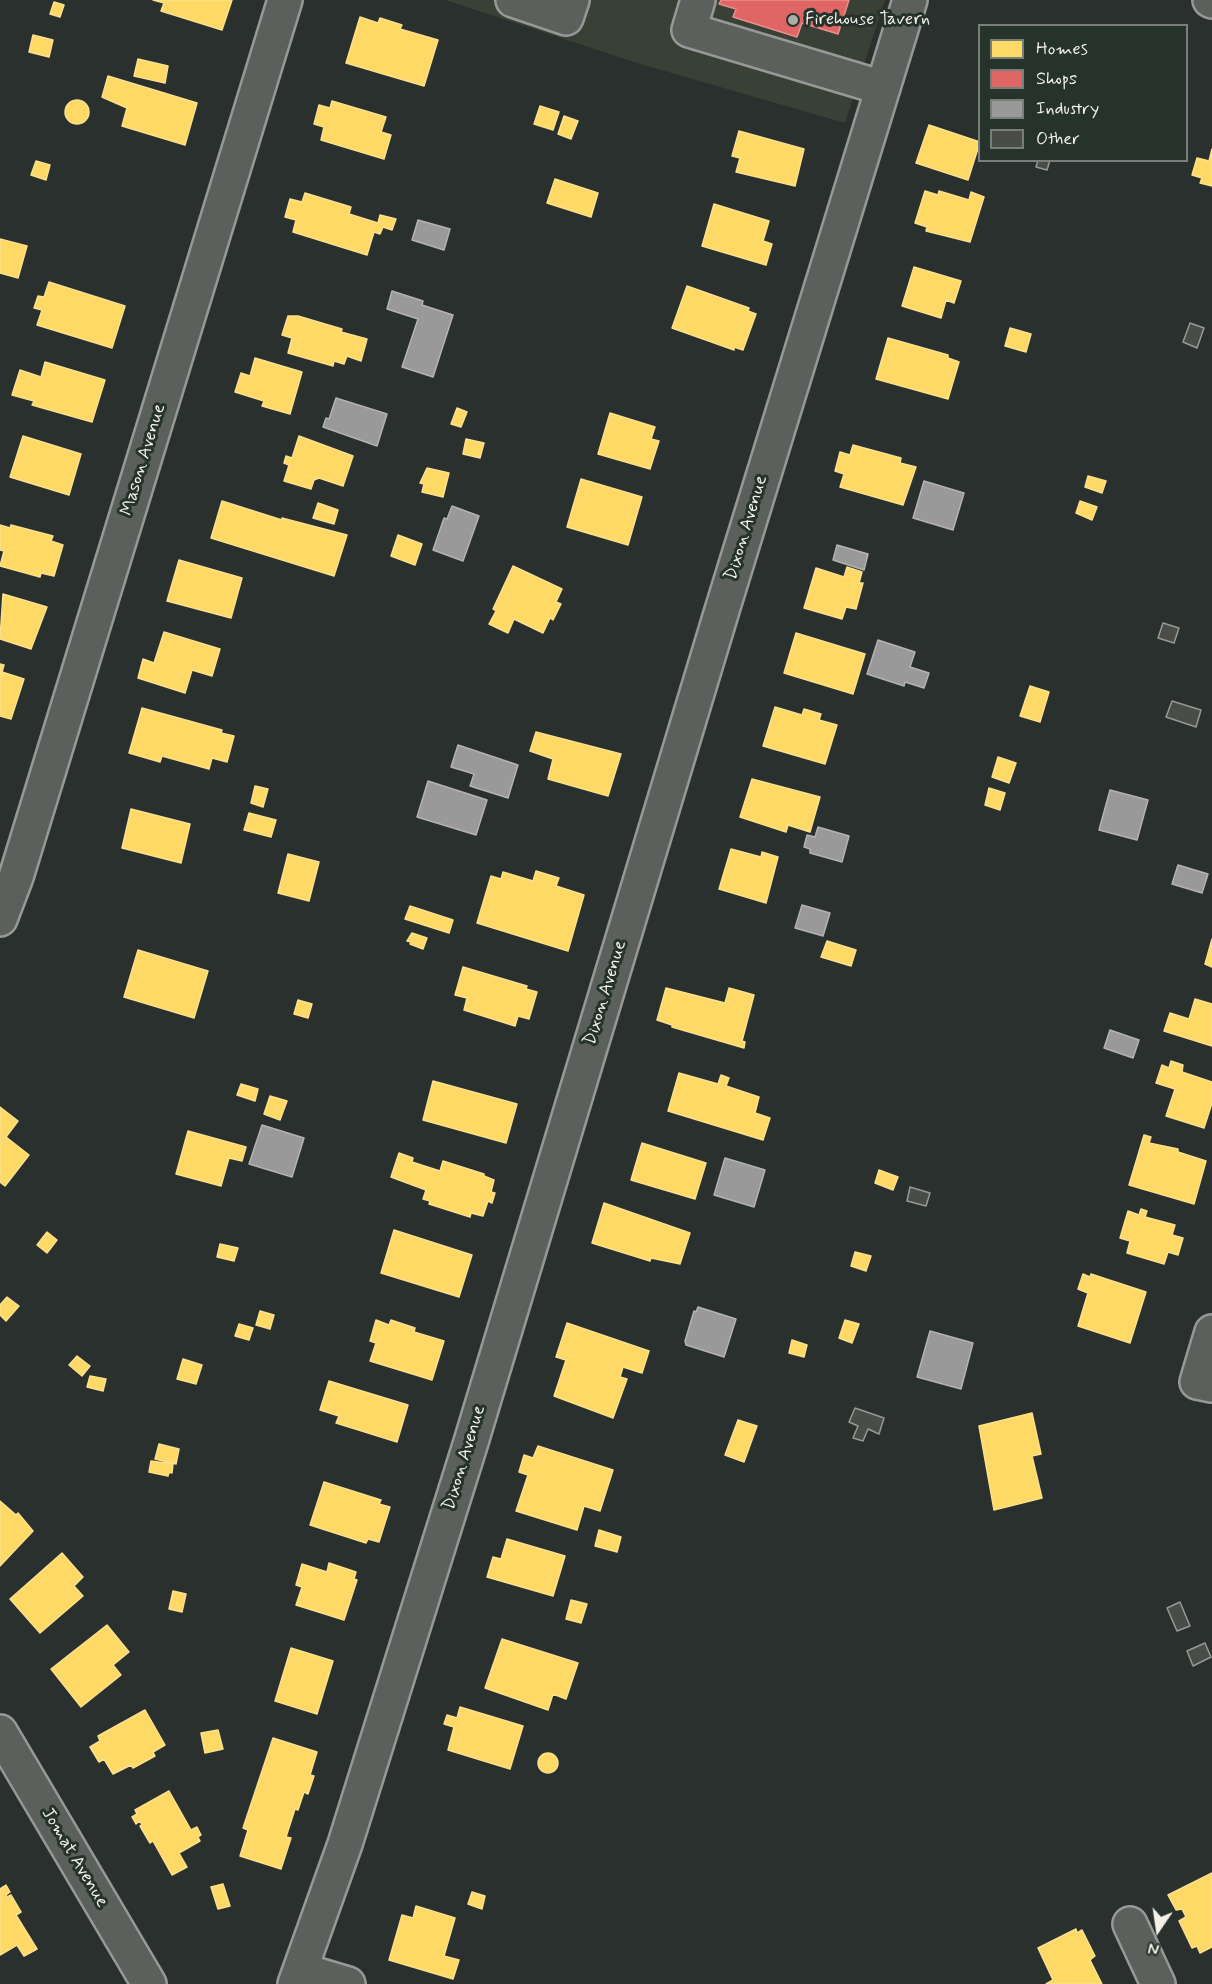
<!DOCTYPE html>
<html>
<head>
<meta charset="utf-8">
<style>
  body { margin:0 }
  #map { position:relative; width:1212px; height:1984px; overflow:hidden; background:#29302d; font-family:Mynerve,sans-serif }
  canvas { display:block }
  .legend { position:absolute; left:978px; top:24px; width:210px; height:138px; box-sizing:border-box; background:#26332d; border:2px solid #787f78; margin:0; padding:8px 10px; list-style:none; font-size:18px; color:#f4f1e8 }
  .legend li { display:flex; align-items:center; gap:12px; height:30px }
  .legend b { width:30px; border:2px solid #787f78 }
  .north { position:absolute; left:1128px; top:1900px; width:60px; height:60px; -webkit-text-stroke:4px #26332d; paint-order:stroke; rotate:193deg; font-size:16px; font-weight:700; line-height:24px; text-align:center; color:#f4f1e8 }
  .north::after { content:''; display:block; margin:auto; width:21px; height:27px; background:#f4f1e8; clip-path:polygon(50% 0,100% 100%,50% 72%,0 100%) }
</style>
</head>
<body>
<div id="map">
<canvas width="1212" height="1984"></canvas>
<ul class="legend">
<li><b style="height:16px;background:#ffd966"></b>Homes</li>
<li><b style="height:16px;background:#e06666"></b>Shops</li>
<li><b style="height:16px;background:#999"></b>Industry</li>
<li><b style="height:16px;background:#4a4d47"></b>Other</li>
</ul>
<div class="north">N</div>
</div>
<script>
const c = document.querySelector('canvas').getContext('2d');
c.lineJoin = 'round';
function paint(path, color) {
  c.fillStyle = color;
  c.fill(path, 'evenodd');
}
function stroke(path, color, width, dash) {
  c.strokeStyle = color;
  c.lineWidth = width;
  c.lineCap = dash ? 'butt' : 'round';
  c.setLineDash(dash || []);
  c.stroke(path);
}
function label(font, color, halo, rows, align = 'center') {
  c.font = font + ' Mynerve,sans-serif';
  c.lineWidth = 6;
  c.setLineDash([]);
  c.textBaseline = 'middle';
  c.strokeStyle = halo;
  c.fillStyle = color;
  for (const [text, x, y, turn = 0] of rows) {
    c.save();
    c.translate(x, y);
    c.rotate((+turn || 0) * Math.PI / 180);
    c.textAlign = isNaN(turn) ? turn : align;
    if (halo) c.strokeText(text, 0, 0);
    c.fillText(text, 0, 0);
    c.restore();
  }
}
paint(new Path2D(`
  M445,0H885L845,123L637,63Z`), '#394137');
const homes = new Path2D(`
  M153,0H232L222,30L161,11L164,3Z
  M54,2L64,5L60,17L50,14Z
  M360,17L378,23L380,18L402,25L400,29L438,40L424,86L346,63Z
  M33,35L53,40L49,57L29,52Z
  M138,59L168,66L165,83L134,76Z
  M108,76L197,103L185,145L122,126L127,108L102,97Z
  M65 112a12 12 0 1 1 24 0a12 12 0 1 1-24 0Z
  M332,101L386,117L381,132L391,135L384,159L321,140L324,127L314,124L319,105L330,108Z
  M540,106L559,112L553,130L534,124Z
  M564,116L578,121L571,139L558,134Z
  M929,125L980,142L968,180L916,163Z
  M739,131L804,149L795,186L736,172L740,158L732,156Z
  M1212,149V186L1200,183L1202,178L1192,175L1197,158L1209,161Z
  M36,161L50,165L46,180L31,175Z
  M555,179L598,193L591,217L547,203Z
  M925,191L938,195L939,191L969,200L971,192L984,197L970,242L926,231L927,227L915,223Z
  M305,193L351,207L349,214L378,223L380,215L396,219L392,230L383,227L380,234L374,232L367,255L293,232L296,220L285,217L290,199L302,202Z
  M714,204L769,221L763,241L772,244L766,265L702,246Z
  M0,239L27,246L18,278L0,273Z
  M914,267L961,281L954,303L946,300L941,318L902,306Z
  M49,282L125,306L112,348L37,325L42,310L34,308L38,296L44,297Z
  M687,286L749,308L748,311L756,314L743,350L734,347V350L672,328Z
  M288,316H298L342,329L341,332L367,339L361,361L347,356L344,364L334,361L333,366L288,353L292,338L282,335Z
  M1010,328L1031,334L1026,352L1005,346Z
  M888,338L948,355V358L959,362L948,399L876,379Z
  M255,358L302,372L290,414L262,406L264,401L235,392L241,373L250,376Z
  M45,362L105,380L92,422L32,405L34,401L12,395L20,370L41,377Z
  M457,408L467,412L461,427L451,424Z
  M610,413L655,427L651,439L659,441L650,469L598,454Z
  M23,436L81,454L69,495L10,477Z
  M299,436L353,456L343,486L319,478L314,480L311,489L284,481L289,465L284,463L286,456L292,458Z
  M466,439L484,443L480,458L463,454Z
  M853,445L901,458L900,463L916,467L903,505L840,487L844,474L835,471L840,452L850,455Z
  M427,468L449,473L443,497L422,492L424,484L420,483Z
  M1088,476L1106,481L1102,493L1085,487Z
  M581,479L642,497L628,545L567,527Z
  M222,501L282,520V518L347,535L334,576L211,538Z
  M1080,501L1097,507L1092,520L1076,513Z
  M318,503L338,510L334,524L313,518Z
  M0,525L10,528L11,525L53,536L51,541L63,545L54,576L41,573L40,577L0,566L4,551L0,550Z
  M398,535L422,544L415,565L391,556Z
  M179,560L242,578L231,618L167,601Z
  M513,566L562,589L556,602L561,604L553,620L550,618L543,633L514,619L508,633L489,624L496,611L493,609Z
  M847,567L862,572L859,583H863L856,609L846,607L842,619L804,608L816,568L844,577Z
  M3,594L47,607L31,649L0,639Z
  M164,632L220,649L212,676L192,670L185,693L138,678L143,659L154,663Z
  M796,633L865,654L853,694L784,673Z
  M0,664L4,665L2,672L24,679L11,719L0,716Z
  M1030,686L1049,692L1040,722L1020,716Z
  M775,707L802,715L804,709L821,714L819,720L837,725L825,764L763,746Z
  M142,708L222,730L221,733L234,736L227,762L212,758L209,769L162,756L160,762L129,753Z
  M536,732L621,754L608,796L548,779L553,759L530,751Z
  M998,757L1016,763L1009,783L992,777Z
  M752,779L820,797L810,832L788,825L786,832L740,817Z
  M255,786L268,789L263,807L251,803Z
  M989,788L1005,793L1000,810L985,805Z
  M131,809L190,824L181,863L122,848Z
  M249,813L276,820L271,837L244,830Z
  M731,849L761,857L762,852L778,857L766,903L719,889Z
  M288,854L319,862L309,901L278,893Z
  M536,871L559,878L556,886L584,895L568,951L477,923L491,876L501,879L503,872L533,881Z
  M410,906L453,920L449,933L405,919Z
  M412,933L427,938L423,949L410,944L411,942L407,941Z
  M1212,939V967L1205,964Z
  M827,941L856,950L851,966L821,957Z
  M138,950L208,971L194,1018L124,997Z
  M463,967L527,986L526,989L537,992L529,1019L518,1016L515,1026L464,1010L467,998L455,995Z
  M666,988L725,1003L729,988L754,995L742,1041L745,1042L744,1048L672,1027V1025L657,1020Z
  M1195,999L1212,1004V1046L1164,1031L1170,1013L1189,1019Z
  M298,1000L312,1004L308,1018L294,1014Z
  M1171,1061L1183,1065L1182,1072L1212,1082V1103L1204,1128L1166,1116L1175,1089L1156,1083L1162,1065L1169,1068Z
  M679,1073L718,1084L721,1075L729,1078L726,1086L759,1097L755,1113L770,1118L763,1140L668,1111Z
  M433,1081L517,1104L506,1143L423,1120Z
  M241,1084L258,1089L255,1101L237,1095Z
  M270,1096L287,1101L280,1120L264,1114Z
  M0,1107L18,1121L6,1137L29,1155L5,1186L0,1182Z
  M188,1131L246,1147L242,1161L229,1158L221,1186L176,1174Z
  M1144,1135L1151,1137L1149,1143L1178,1149V1152L1206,1161L1194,1204L1129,1185Z
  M642,1143L706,1163L695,1199L631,1180Z
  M399,1153L413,1158L412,1162L440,1171L443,1161L484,1174V1176L494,1180L491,1192L495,1193L492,1203L488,1201L483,1216L471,1213L470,1217L429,1204L430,1201L423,1199L426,1190L391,1177Z
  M879,1170L898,1177L893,1190L875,1183Z
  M604,1203L690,1233L680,1264L651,1258L650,1261L592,1243Z
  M1141,1209L1147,1211L1145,1217L1175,1225L1172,1235L1183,1238L1178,1255L1168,1252L1164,1264L1127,1253L1130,1241L1120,1238L1128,1211L1139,1215Z
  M394,1230L472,1255L459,1297L381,1273Z
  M47,1232L57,1240L47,1253L37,1245Z
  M220,1244L238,1248L234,1261L217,1257Z
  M855,1252L871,1256L866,1271L851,1266Z
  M1083,1274L1090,1277L1091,1274L1146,1292L1130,1343L1078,1326L1088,1293L1078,1289Z
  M7,1297L19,1306L6,1321L0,1315V1305Z
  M260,1311L274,1315L270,1329L256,1325Z
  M376,1320L389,1325L391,1320L415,1328L414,1332L444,1341L432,1380L370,1361L376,1343L370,1341Z
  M845,1320L859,1324L852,1343L839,1338Z
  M567,1323L649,1351L642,1373L623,1367L620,1377L627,1379L613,1418L554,1396L566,1360L556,1357Z
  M239,1324L253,1328L249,1340L235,1336Z
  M792,1340L807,1345L804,1357L789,1353Z
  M77,1356L90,1366L82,1376L69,1365Z
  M183,1359L202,1365L196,1384L177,1379Z
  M90,1376L106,1379L103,1391L87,1387Z
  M329,1381L408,1405L397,1442L336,1423L339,1416L320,1410Z
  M1032,1413L1041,1454L1032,1456L1042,1498L994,1510L979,1426Z
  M738,1420L757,1426L744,1462L725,1455Z
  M159,1444L179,1449L176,1464L155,1459Z
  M538,1446L613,1470L600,1511L584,1506L577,1530L516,1511L528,1475L519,1472L524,1455L533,1458Z
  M151,1461L173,1464L172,1473L169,1472L168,1476L149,1472Z
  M324,1482L381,1500L379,1504L390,1507L379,1542L368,1539L366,1543L310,1525Z
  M0,1501L16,1515L18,1513L33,1531L0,1566Z
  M599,1530L621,1537L617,1552L595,1546Z
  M507,1539L565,1556L553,1596L487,1577L493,1557L501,1559Z
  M62,1553L83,1577L74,1586L83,1596L40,1633L10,1599Z
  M329,1563L356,1572L354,1579L357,1580L344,1620L296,1605L302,1587L296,1585L302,1564L327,1572Z
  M173,1591L186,1594L182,1612L169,1609Z
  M571,1600L587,1604L581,1623L566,1619Z
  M107,1625L129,1652L113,1665L121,1675L81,1707L51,1669Z
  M502,1639L578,1663L566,1699L553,1694L548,1710L485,1688Z
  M291,1648L333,1661L317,1714L275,1701Z
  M460,1707L523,1726L510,1769L448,1750L454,1727L444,1724L447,1715L457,1718Z
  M145,1710L165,1745L153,1752L155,1756L133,1768L131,1765L113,1774L104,1759L99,1762L90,1747L100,1741L98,1736Z
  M218,1730L223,1749L205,1753L201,1733Z
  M273,1738L317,1752L310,1775L314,1776L308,1794L304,1792L298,1810L295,1809L286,1837L291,1838L281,1869L240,1856L248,1830L243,1828Z
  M538 1763a10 10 0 1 1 20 0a10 10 0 1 1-20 0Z
  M169,1791L191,1830L197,1827L201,1835L198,1837L200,1841L179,1853L187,1867L172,1875L153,1841L150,1843L140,1826L142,1825L140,1821L136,1824L132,1817L137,1814L135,1810Z
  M1212,1873V1947L1200,1953L1197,1946L1192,1948L1179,1921L1186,1917L1182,1909L1176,1910L1168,1895Z
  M223,1884L230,1906L218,1909L211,1887Z
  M6,1885L10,1892L6,1895L7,1897L11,1895L21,1912L16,1915L37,1949L24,1956L17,1945L0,1955V1889Z
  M472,1892L485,1896L482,1909L468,1904Z
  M416,1906L455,1918L444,1956L459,1960L453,1979L389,1960L402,1915L413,1918Z
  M1076,1929L1077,1933L1082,1930L1095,1956L1090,1960L1102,1984H1046L1053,1980L1038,1948Z`);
paint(homes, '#ffd966');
stroke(homes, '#fce08d', 1.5);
const shops = new Path2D(`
  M721,0H849L838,34L802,23L797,37L733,17L736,9L719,4Z`);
paint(shops, '#e06666');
stroke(shops, '#e6908d', 1.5);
const industry = new Path2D(`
  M418,220L450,229L444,250L412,240Z
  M392,291L423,301L422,305L453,315L433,377L402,367L418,319L387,309Z
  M336,398L387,414L377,446L323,427L326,418L329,419Z
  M924,481L964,493L953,530L913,518Z
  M452,506L479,516L463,561L433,550L444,518L447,519Z
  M837,545L868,554L864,570L833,560Z
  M878,640L915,652L910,667L929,673L924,688L905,682L904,686L867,674Z
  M458,745L518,765L508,798L470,786L474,774L451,767Z
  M428,781L487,800L476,835L417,817Z
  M1110,790L1148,800L1137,840L1099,830Z
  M818,827L849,836L842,862L810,853V849L804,847L807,835L815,837Z
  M1178,865L1208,874L1202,893L1172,884Z
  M802,905L830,913L823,936L795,928Z
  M1110,1030L1139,1040L1133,1058L1104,1048Z
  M262,1125L304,1138L292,1177L249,1164Z
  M725,1158L765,1170L754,1207L714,1195Z
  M698,1307L736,1319L724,1357L686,1345L685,1341L694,1311L696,1312Z
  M930,1331L973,1343L961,1389L917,1377Z`);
paint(industry, '#999');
stroke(industry, '#b4b3b1', 1.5);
const building = new Path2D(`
  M1038,160H1050L1047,170L1036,167Z
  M1190,323L1204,328L1197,348L1183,342Z
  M1163,623L1179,628L1174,643L1158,638Z
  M1172,701L1201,710L1196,727L1166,717Z
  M910,1187L930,1193L926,1206L907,1201Z
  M855,1408L884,1418L879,1434L868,1429L863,1441L853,1438L858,1426L849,1422Z
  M1180,1602L1190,1626L1177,1631L1167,1608Z
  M1205,1643L1211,1657L1193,1666L1187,1651Z`);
paint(building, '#4a4d47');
stroke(building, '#969996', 1.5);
const minor = new Path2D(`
  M513,0L566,18L572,0
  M698,0L689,30L883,88
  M0,919L16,877L285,0
  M1212,1332L1197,1382L1212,1385
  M0,1732L149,1984
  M1130,1924L1158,1984
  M301,1970L348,1984
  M295,1984L345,1844L471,1442L723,607L910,0`);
const major = new Path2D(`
  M1210,0L1212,1`);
stroke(minor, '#969996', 38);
stroke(major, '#969996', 38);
stroke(minor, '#5c605c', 33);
stroke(major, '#5c605c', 33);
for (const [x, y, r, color] of [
  [793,20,6,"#adada7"]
]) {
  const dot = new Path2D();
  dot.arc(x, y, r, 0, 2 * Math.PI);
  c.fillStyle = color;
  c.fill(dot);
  stroke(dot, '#26332d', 2);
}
label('18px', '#f4f1e8', '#26332d', [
  ["Firehouse Tavern",805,20]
], 'left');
label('18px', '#f4f1e8', '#26332d', [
  ["Mason Avenue",144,460,-73],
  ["Dixon Avenue",747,528,-73],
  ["Dixon Avenue",606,993,-73],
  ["Dixon Avenue",465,1458,-73],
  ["Jomat Avenue",74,1858,59]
]);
</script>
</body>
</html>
